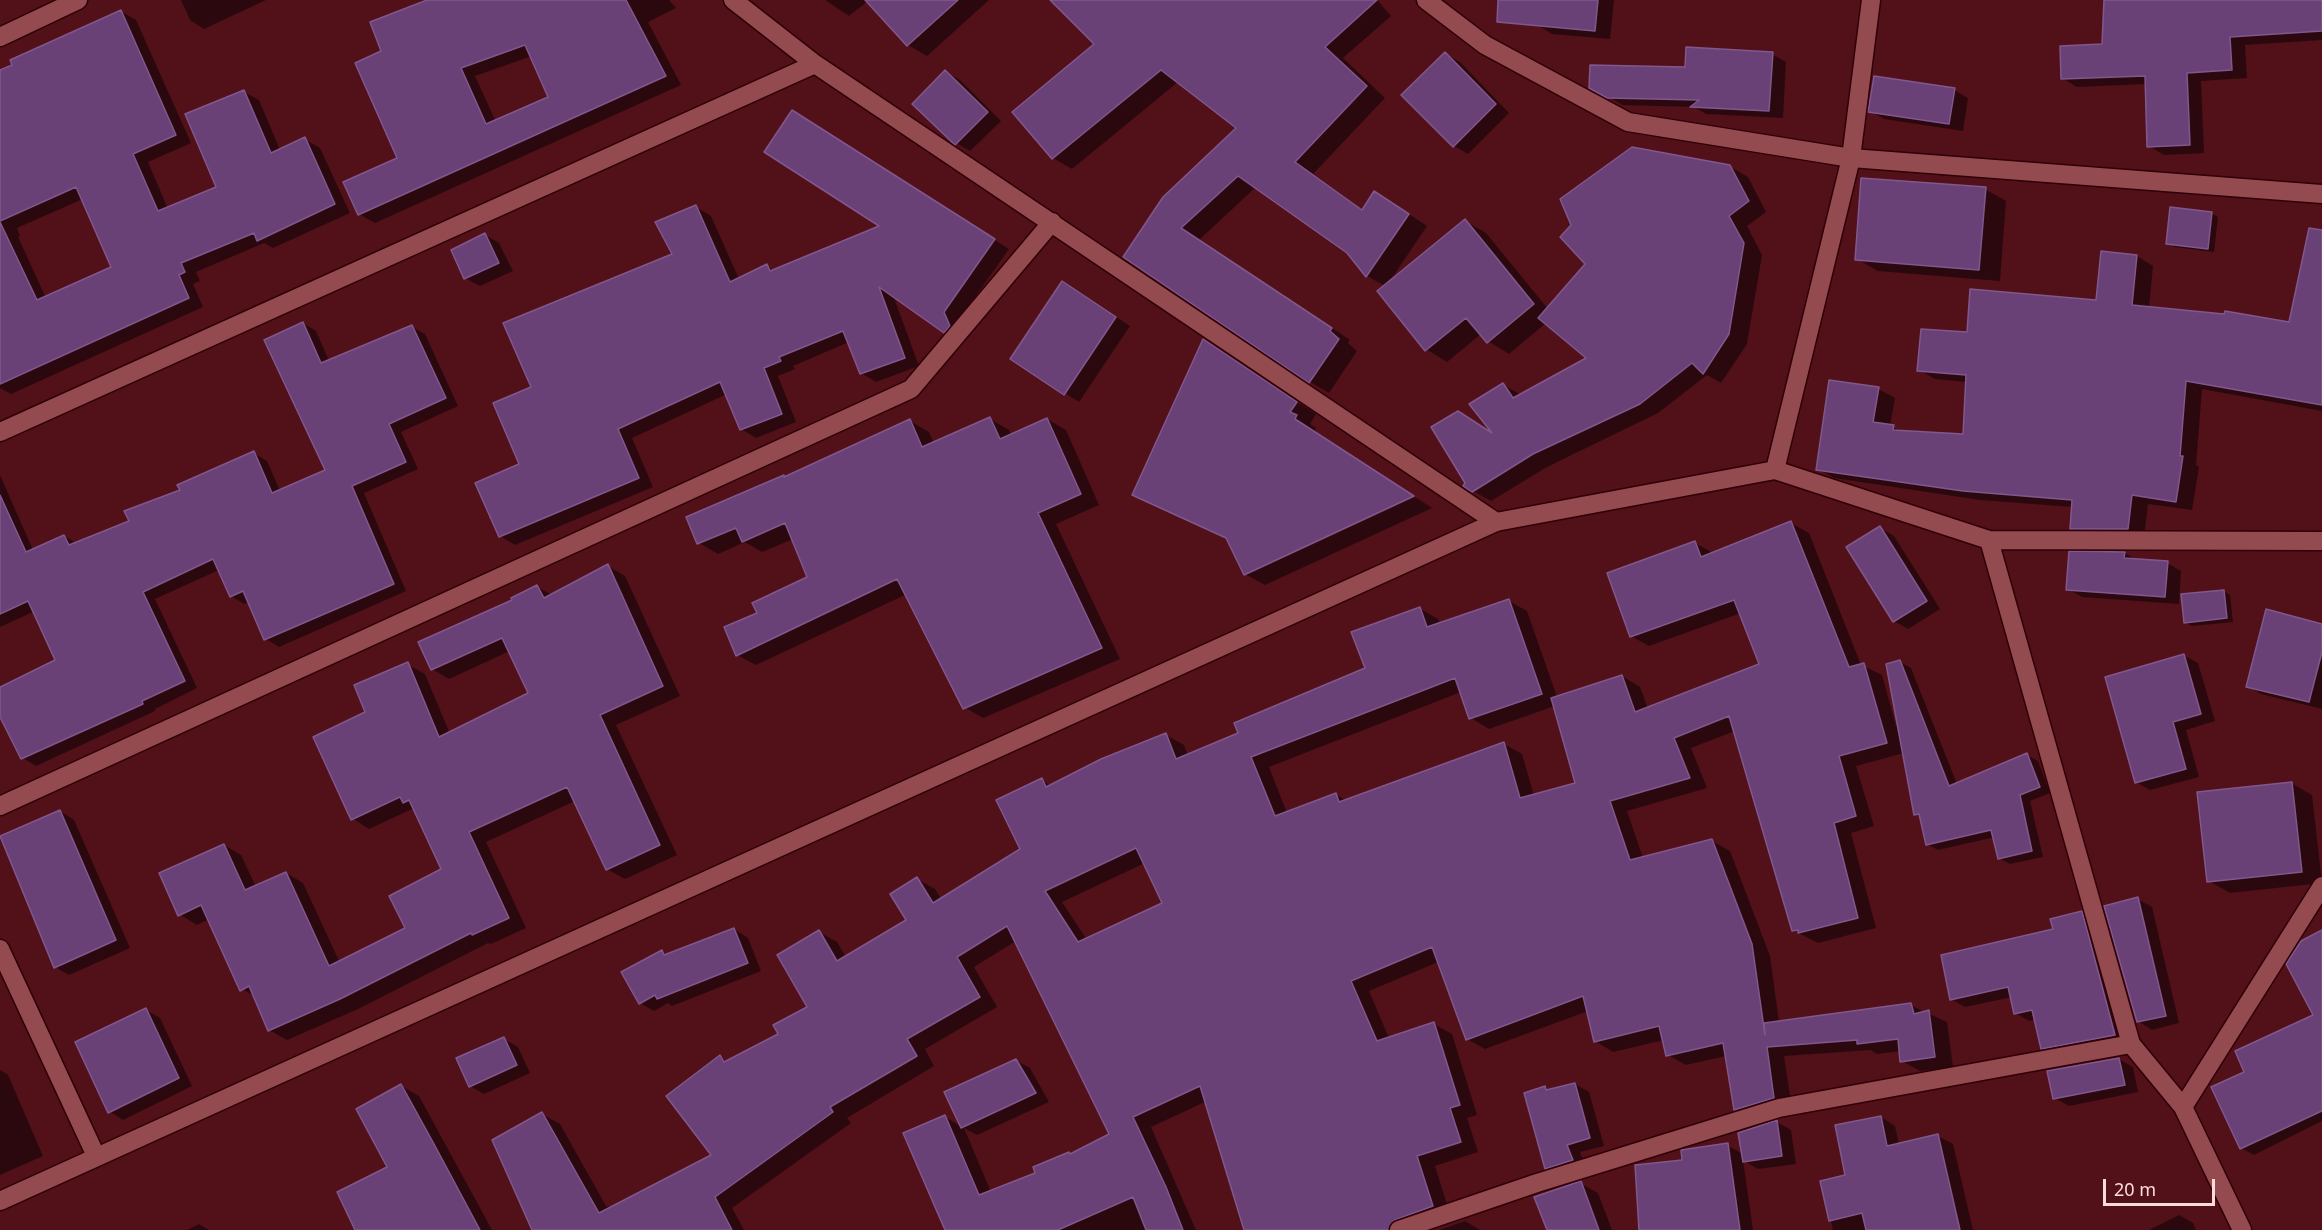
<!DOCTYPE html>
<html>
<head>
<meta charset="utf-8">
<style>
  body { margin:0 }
  #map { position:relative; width:2322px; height:1230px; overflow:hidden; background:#521019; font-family:"Noto Sans",sans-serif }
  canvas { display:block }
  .scale { position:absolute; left:2103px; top:1179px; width:112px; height:27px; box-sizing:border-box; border:3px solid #fedbdb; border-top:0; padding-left:8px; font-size:18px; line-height:21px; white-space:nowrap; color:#fedbdb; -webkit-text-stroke:4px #521019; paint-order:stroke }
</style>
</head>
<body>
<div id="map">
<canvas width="2322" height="1230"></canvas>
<div class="scale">20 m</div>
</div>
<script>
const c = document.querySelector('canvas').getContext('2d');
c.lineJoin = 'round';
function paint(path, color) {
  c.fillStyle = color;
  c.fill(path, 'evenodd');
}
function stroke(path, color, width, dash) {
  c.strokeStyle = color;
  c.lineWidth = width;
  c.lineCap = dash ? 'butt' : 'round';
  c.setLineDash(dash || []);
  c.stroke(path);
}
paint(new Path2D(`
  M181,0H266L204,29L190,20Z
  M431,0H669L676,8L648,22L681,85L375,223L359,214L399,159ZM532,56L550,97L496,122L475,76Z
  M825,0H989L927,56L908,45L868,1L849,16Z
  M1052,0H1377L1391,16L1343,58L1385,98L1313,174L1363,210L1394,204L1427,226L1390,281L1465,221L1486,233L1548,309L1729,166L1748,177L1766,212L1747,226L1762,255L1747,344L1721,383L1707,375L1658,413L1547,467L1491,501L1473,491L1495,435L1503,385L1522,395L1589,358L1546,323L1509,354L1488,341L1481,334L1447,362L1426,349L1385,286L1367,276L1348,252L1256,187L1199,240L1350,340L1348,343L1357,351L1329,393L1310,382L1125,257L1239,128L1178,82L1072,169L1053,158L1096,44Z
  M1538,0H1614L1610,39L1552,34L1536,24Z
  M2105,0H2322V40L2245,45L2247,78L2201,81L2204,153L2164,155L2149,146L2146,84L2077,87L2062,78L2103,46Z
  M120,11L136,20L191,143L148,162L168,209L218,188L244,92L259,100L280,150L304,139L320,148L350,213L273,248L264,243L196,272L200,281L193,284L203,307L11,394L0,388V72ZM83,199L113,268L46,298L18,237L20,236L17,228Z
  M1445,54L1460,62L1509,113L1468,154L1454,146Z
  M1772,54L1786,62L1783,118L1706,114L1694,107L1623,105L1590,87Z
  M946,72L960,80L1001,121L970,151L956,143Z
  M1954,90L1968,98L1963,131L1884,119L1870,111Z
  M807,121L1009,249L958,321L960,340L893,295L919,366L876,382L861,373L849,342L793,366L795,369L778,376L796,422L756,438L741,429L727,394L632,438L653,487L515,545L500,536L521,465L533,388L674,255L696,207L711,216L739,279L767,266L775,271L883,227Z
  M1985,189L2006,201L2000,281L1878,271L1857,259Z
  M2211,213L2218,217L2214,252L2174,247L2168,243Z
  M2310,228L2322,230V411L2202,389L2196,465L2199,467L2192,510L2148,504L2144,538H2088L2072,528L2073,507L1980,500L1834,478L1818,469L1878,389L1895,398L1890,426L1903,432L1964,436L1967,382L1935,379L1919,370L1968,334L2098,301L2137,256L2153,266L2149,308L2290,324Z
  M485,235L499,243L513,271L480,286L465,278Z
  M1076,291L1130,326L1079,402L1012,359Z
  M303,323L316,331L329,361L412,327L425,334L458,406L401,432L418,469L364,493L406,591L279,647L266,639L249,602L244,604L231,596L219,570L155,599L197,688L155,709V711L36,766L23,758L0,714V689L56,660L35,611L0,627V475L33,550L64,536L76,543L131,522L254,453L267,461L280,491L327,471Z
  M1204,341L1316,414L1310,424L1316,428L1255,571L1415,497L1432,508L1265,585L1245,574L1229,540L1133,495Z
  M990,419L1009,430L1011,435L1047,419L1066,430L1099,505L1056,524L1120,659L983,718L964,707L907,594L756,665L737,655L759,614L809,577L793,539L762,552L745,542L718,554L699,543L783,476L786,478L910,421L929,432L934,444Z
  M1791,523L1809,533L1861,665L1882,675L1896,726L1899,725L1900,662L1911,668L1957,784L2027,755L2038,761L2050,793L2030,801L2043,857L2010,864L1999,858L1995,837L1938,850L1927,844L1921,817L1916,814L1904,753L1856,766L1874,826L1851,833L1876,928L1818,943L1793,930L1735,731L1691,748L1707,788L1627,811L1643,858L1712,841L1730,851L1770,956L1779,1022L1910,1005L1947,1022L1953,1067L1920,1071L1902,1061L1901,1051L1877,1054L1871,1050L1784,1056L1792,1108L1753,1120L1735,1109L1726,1056L1686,1065L1668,1055L1664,1040L1613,1052L1595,1041L1588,1011L1485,1049L1467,1039L1438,962L1369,991L1389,1038L1434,1024L1452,1034L1477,1115L1467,1118L1478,1152L1435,1166L1451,1217L1415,1230H1245L1207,1101L1151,1127L1196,1230H946L945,1117L962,1127L1015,1060L1030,1068L1049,1102L977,1135L964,1128L991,1192L1037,1174L1111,1135L1016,941L974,967L997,1007L925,1049L934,1066L847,1118L851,1123L732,1208L744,1230H534L542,1114L560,1124L606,1206L613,1207L713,1155L720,1057L728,1062L780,1035L810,1007L819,932L837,942L846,957L908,921L917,879L935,889L942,900L1022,849L1042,780L1051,786L1166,735L1184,745L1188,756L1240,734L1367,669L1419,608L1438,619L1440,624L1509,601L1527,611L1557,697L1622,676L1640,687L1648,709L1761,664L1741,613L1649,646L1631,636L1695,543L1713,553ZM1461,692L1471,718L1489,729L1555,706L1577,784L1534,796L1522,754L1504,744L1347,801L1335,794L1287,813L1269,767ZM1145,863L1164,903L1087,940L1062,902Z
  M1880,528L1894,536L1940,609L1908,629L1894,621Z
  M2070,553H2125L2138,561L2167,563L2181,571L2179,604L2082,597L2068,589Z
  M608,566L625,576L680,696L616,725L677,855L625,879L607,869L575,801L486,842L526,928L491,944L488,943L358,1009L287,1040L269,1030L256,997L242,989L209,919L197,925L179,914L224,845L241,855L256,887L286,873L303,883L340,963L407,929L443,870L414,808L369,829L352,818L367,713L407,664L425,674L450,734L530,694L510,651L449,679L432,669L514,601L537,587L552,595Z
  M2224,591L2230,595L2233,622L2192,626L2185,622Z
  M2322,625V709L2261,694L2248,686Z
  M2183,655L2198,663L2215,721L2186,730L2199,777L2150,790L2136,782Z
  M2291,783L2312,795L2322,883L2230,893L2209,881Z
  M60,811L74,820L130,948L69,975L55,967L41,936L43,935Z
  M2138,899L2152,907L2179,1023L2152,1030L2138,1021Z
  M2082,913L2096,921L2128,1043L2057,1056L2043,1048L2036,1019L2029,1021L2015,1013L2012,997L1965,1007L1951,999Z
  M734,929L748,938L761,971L672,1006L668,1003L654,1011L640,1003L662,952L668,955Z
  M2322,940V1121L2254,1155L2241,1148L2246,1073L2315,1016Z
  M146,1010L160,1018L192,1086L123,1120L109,1111Z
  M504,1039L518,1047L530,1073L484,1094L470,1086Z
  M2119,1059L2133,1067L2138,1092L2069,1106L2055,1098Z
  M0,1070L8,1075L43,1156L0,1175Z
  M1575,1084L1589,1092L1604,1146L1580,1152L1586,1168L1560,1176L1546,1168L1545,1088L1550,1091Z
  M401,1086L419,1096L492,1230H357L389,1168Z
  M1881,1117L1895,1126L1899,1145L1938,1136L1953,1144L1973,1230H1833L1822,1182L1846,1176Z
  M1777,1122L1791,1130L1796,1164L1758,1169L1743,1160L1753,1230H1640L1684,1161L1727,1145L1743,1154Z
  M1580,1183L1598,1193L1612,1230H1548Z
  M2179,1215L2193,1223L2196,1230H2149Z
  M1465,1221L1480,1230H1439Z
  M199,1224L209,1230H187Z`), '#0007');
const building = new Path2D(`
  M427,0H626L666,76L358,215L343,182L397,158L355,63L381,51L370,22ZM525,45L548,97L486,124L461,68Z
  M865,0H958L907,46Z
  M1050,0H1377L1325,47L1367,86L1295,162L1362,210L1374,191L1409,214L1366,277L1347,253L1238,176L1181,228L1332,328L1330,331L1339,339L1309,383L1123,257L1163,197L1236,128L1161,70L1052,159L1012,112L1094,44Z
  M1498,0H1598L1595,31L1497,22Z
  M2104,0H2322V31L2230,37L2232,70L2187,73L2190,145L2147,147L2145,76L2061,79L2060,46L2102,44Z
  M121,10L176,135L133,154L158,211L216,187L185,114L244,90L271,153L305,137L335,204L257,241L254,233L181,263L185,272L179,275L189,298L0,384V222L37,300L111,267L76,187L0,221V70L12,65L10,60Z
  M1686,47L1773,52L1769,111L1690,107L1699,100L1607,98L1589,88L1590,65L1685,67Z
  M1445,52L1496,104L1453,147L1401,95Z
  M945,70L988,112L955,145L912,104Z
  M1874,76L1955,88L1949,124L1868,112Z
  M792,110L995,239L944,312L950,326L944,333L879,287L905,358L860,374L843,331L779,357L781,361L764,368L782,414L740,430L720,382L618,429L639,478L499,537L475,483L519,464L493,403L531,387L503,323L672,254L655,222L696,205L730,282L767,264L770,271L879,226L764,152Z
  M1632,147L1730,165L1749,201L1729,216L1744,243L1729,334L1703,374L1692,363L1640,404L1533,454L1472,492L1463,486L1465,483L1431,427L1458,411L1492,433L1469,404L1503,383L1513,398L1586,358L1538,318L1585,264L1560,237L1571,225L1560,199Z
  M1861,178L1986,187L1979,270L1855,260Z
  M2170,207L2212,212L2208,249L2166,244Z
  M1465,219L1534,304L1487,343L1466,318L1425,351L1377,291Z
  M2309,228L2322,230V405L2186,381L2180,456H2183L2176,502L2132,495L2128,529H2070L2072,500L1963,491L1816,470L1829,380L1879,387L1873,422L1894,425L1893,430L1963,434L1966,375L1917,371L1921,329L1967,332L1970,289L2096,300L2101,251L2137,255L2132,305L2224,314L2225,311L2289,322Z
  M485,233L499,263L464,279L451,250Z
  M1062,281L1116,317L1064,395L1010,359Z
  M303,322L321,363L412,325L446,398L389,424L406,462L352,486L394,584L264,640L243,591L230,597L213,559L143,592L185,681L142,701L143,704L21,759L0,717V687L55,660L28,601L0,614V495L26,552L64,535L69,545L129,521L124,511L180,490L177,485L254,451L272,493L325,470L264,340Z
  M1203,339L1297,402L1290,412L1297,415L1295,419L1414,496L1244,575L1226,538L1132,495Z
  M990,417L1000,439L1047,418L1081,494L1038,513L1102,648L963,709L897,579L736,656L724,627L757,613L752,603L807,577L785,523L742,542L736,528L697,544L686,517L784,475V477L910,419L922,447Z
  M1791,521L1849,667L1864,663L1887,743L1839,756L1856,816L1834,823L1858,918L1798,933V930L1792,931L1729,716L1674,738L1690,778L1610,801L1630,860L1712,839L1752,944L1765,1035L1764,1023L1911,1003L1914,1014L1929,1010L1935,1057L1900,1062L1898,1039L1857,1044V1040L1767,1047L1774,1098L1734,1110L1723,1043L1666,1056L1659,1026L1594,1042L1583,996L1466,1040L1432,947L1351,981L1377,1041L1434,1022L1460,1105L1450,1108L1461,1142L1417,1156L1433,1206L1395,1220L1388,1230H1244L1200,1086L1133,1117L1166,1187L1183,1230H1146L1133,1197L1058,1230H945L903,1133L945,1115L979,1195L1035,1173L1033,1167L1069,1152L1070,1154L1109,1134L1007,926L957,957L980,997L907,1039L917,1056L830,1107L833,1112L715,1197L732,1230H532L492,1140L542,1112L599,1213L711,1155L666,1096L720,1055L724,1062L778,1034L773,1025L807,1007L777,955L819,930L837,961L906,920L890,894L917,877L933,903L1020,849L996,800L1042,778L1046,787L1101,759L1166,733L1176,759L1238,733L1234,723L1365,668L1351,632L1420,607L1427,627L1509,599L1542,694L1469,719L1455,678L1251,757L1275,816L1336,793L1339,802L1504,742L1520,798L1575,783L1551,698L1622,675L1635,712L1759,664L1734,600L1630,637L1607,573L1695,541L1701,557ZM1136,848L1162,903L1078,942L1045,891Z
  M1880,526L1927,601L1893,622L1846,547Z
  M2069,551L2125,552L2124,558L2168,561L2165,597L2066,590Z
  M608,564L663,686L600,715L660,845L606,870L567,787L469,832L509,918L472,935L471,933L340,999L268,1031L249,986L240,991L201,905L178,916L159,873L224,844L245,890L286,872L329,966L405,928L389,896L441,869L409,800L403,803L400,797L351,820L313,737L365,712L354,685L408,662L439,737L528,693L502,638L431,670L418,642L512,600L511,598L537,585L544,598Z
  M2224,590L2227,618L2184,623L2181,594Z
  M2266,609L2322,624V652L2309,702L2246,687Z
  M2184,654L2201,714L2173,722L2186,769L2135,783L2105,677Z
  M1900,660L1949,786L2027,753L2040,787L2020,795L2032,851L1998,859L1991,830L1926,845L1919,814L1914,815L1886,664Z
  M2292,782L2302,872L2207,882L2197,792Z
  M60,810L116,940L54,968L0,836Z
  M2138,897L2166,1016L2137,1022L2104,906Z
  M2082,911L2115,1035L2041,1049L2032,1010L2014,1014L2008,987L1950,1000L1941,955L2053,929L2050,919Z
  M734,928L748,963L657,999L655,995L639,1004L621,972L662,950L664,955Z
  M2322,930V1111L2240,1149L2211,1087L2244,1072L2235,1051L2313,1015L2286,964L2301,941Z
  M146,1008L179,1078L108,1113L75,1042Z
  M504,1037L517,1065L469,1087L456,1058Z
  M2119,1058L2125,1085L2053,1099L2047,1071Z
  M1016,1059L1036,1093L961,1128L944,1092Z
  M1575,1083L1590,1138L1567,1145L1573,1160L1545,1169L1524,1093L1545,1086L1546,1090Z
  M401,1084L434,1144L480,1230H355L337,1192L387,1167L356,1109Z
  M1881,1116L1887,1146L1938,1134L1960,1230H1866L1862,1213L1829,1221L1820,1181L1845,1175L1835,1125Z
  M1777,1120L1782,1156L1743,1162L1738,1133Z
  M1728,1143L1740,1230H1639L1635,1165L1682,1160L1681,1150Z
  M1581,1181L1599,1230H1547L1534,1197Z`);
paint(building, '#694176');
stroke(building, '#81578e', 1.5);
const street = new Path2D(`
  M733,0L815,64L1496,522
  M1426,0L1485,45L1628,122L1851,158L2322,194
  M0,37L78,0
  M0,432L815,64
  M1775,470L1989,540L2322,541
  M1989,540L2131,1044L2183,1107L2242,1230
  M0,806L911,389L1052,222
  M0,949L96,1156
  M2183,1107L2322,886
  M1399,1230L1537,1183L1779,1108L2131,1044`);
const secondary = new Path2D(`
  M0,1201L1496,522L1775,470L1851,158L1871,0`);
stroke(street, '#2f0007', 21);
stroke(secondary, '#2f0007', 21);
stroke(street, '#934b4f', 18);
stroke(secondary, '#934b4f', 18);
</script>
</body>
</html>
